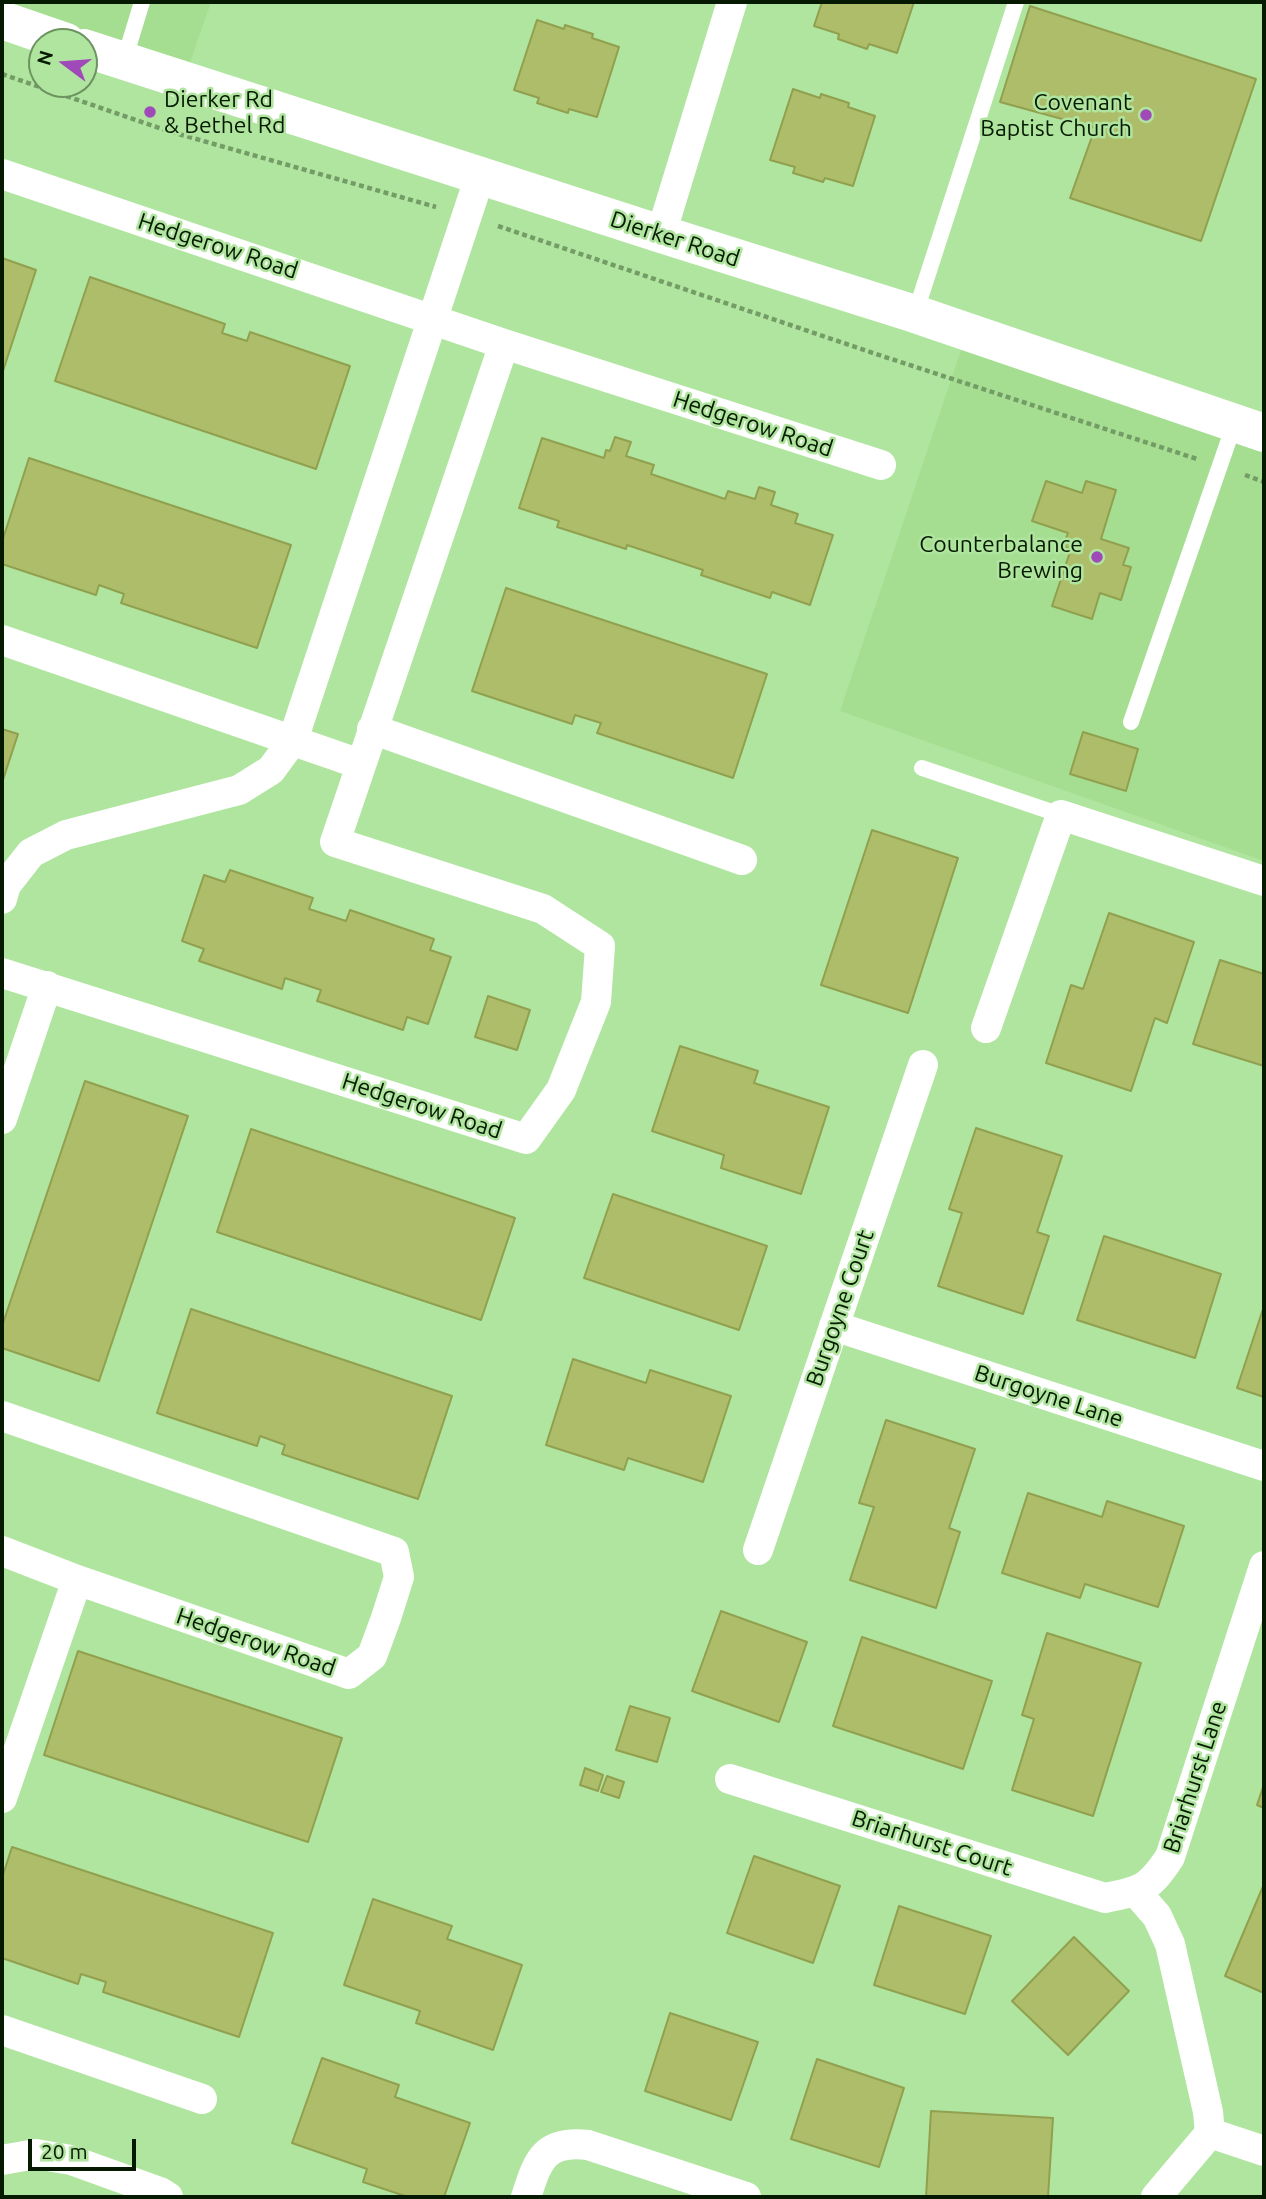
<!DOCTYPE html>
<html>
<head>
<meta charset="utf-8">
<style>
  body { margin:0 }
  #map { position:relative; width:1266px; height:2199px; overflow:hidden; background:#b0e59f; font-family:Ubuntu,sans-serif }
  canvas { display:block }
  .frame { position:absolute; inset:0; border:4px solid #061901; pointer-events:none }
  .north { position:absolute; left:28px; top:28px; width:70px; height:70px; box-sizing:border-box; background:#b0e59f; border:2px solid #6c9360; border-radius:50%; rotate:286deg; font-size:19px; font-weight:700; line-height:28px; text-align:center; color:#061901 }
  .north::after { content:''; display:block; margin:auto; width:24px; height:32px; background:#9f4ab8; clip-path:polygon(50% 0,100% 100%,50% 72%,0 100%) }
  .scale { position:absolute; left:28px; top:2139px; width:108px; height:32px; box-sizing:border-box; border:4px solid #061901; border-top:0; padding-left:9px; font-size:21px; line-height:24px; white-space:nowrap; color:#061901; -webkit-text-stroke:5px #b0e59f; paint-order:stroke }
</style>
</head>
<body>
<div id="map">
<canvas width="1266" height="2199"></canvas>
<div class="frame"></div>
<div class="north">N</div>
<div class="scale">20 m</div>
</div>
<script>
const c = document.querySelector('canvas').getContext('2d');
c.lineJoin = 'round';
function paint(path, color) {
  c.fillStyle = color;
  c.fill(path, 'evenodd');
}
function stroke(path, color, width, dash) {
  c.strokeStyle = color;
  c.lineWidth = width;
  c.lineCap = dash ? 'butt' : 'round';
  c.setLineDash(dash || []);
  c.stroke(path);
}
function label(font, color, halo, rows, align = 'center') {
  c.font = font + ' Ubuntu,sans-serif';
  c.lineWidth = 5;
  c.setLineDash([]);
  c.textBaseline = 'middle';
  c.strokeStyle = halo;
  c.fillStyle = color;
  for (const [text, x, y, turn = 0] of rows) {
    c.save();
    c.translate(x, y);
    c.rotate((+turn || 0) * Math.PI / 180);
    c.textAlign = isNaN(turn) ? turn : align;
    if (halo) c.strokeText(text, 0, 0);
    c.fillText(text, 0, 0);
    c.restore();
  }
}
paint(new Path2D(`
  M2,2H211L185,77Z
  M965,338L1264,436V861L840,711Z`), '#a5de91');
const building = new Path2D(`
  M822,2H914L897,53L869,44L867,49L838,39L839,34L814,26Z
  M1030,6L1256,79L1201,241L1070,198L1095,128L1000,102Z
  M537,20L564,29L565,25L593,34L592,38L619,47L597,117L569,109L568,113L537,103L539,98L514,90Z
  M793,89L820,98L821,94L849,103L848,107L875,116L853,186L825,178L823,182L793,173L795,167L770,160Z
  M2,258L36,270L2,374Z
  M90,277L225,324L222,333L247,341L250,332L350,366L316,469L55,381Z
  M615,437L631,442L626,456L654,465L651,474L725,499L728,491L755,499L759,487L775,492L771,505L798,514L795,523L833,535L810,605L772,592L770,598L701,575L703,570L627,545L626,549L557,527L559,521L519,508L542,438L604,458L606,450L610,451Z
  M29,458L291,545L257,648L121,603L124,594L99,585L96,595L2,564V542Z
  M1046,481L1082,493L1086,481L1116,490L1101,539L1129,548L1123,565L1131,567L1121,600L1100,593L1092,619L1052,606L1071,549L1063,546L1068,533L1032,521Z
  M506,588L767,674L733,778L597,733L601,723L575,715L572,724L472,691Z
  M2,729L18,734L2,783Z
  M1083,732L1138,749L1126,791L1070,774Z
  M872,830L958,858L908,1013L821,985Z
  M230,870L313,898L309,909L346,921L350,910L434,939L430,950L451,957L428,1024L407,1017L403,1030L317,1001L321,990L285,978L282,989L199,961L204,949L182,941L204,875L225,882Z
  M1109,913L1194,942L1167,1023L1155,1018L1131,1091L1046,1063L1071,985L1083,989Z
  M1220,960L1264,974V1066L1193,1044Z
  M488,996L530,1010L517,1050L475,1037Z
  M680,1046L758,1071L754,1083L829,1107L801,1194L721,1168L724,1155L652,1131Z
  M85,1081L188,1116L99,1381L2,1348V1326Z
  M976,1128L1062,1156L1037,1232L1049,1236L1023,1314L938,1286L962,1213L949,1209Z
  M251,1129L515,1218L481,1320L217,1232Z
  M613,1194L767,1246L739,1330L584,1278Z
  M1104,1236L1221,1274L1195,1358L1077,1320Z
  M191,1309L452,1396L418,1499L282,1454L285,1445L260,1436L257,1446L157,1413Z
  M1263,1309L1264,1310V1397L1237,1388Z
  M573,1359L646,1383L650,1370L731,1396L703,1482L628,1458L624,1470L546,1445Z
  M886,1420L975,1449L949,1528L960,1532L936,1608L850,1580L874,1507L859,1503Z
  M1028,1493L1102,1517L1107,1501L1184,1526L1158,1607L1085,1584L1080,1598L1002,1573Z
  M721,1611L807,1642L779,1722L692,1691Z
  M1047,1633L1141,1663L1093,1816L1012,1790L1034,1719L1022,1715Z
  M862,1637L992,1681L963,1769L833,1726Z
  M78,1651L342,1738L308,1842L44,1755Z
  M630,1706L670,1718L657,1762L616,1750Z
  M585,1768L603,1775L598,1791L580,1785Z
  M607,1776L624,1782L619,1798L601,1792Z
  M1264,1784V1808L1257,1805Z
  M12,1847L273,1933L239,2037L103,1992L106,1982L81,1974L78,1984L2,1958V1878Z
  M754,1856L840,1886L813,1963L727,1933Z
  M1264,1884V1993L1225,1976Z
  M373,1899L452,1926L447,1939L522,1965L493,2050L416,2023L420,2011L344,1985Z
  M899,1906L991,1936L965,2014L874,1985Z
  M1074,1937L1129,1991L1068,2055L1012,2001Z
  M670,2013L758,2042L731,2120L645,2091Z
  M322,2058L399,2085L395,2097L470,2123L444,2197H408L363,2182L367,2169L292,2143Z
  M817,2059L904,2088L879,2167L791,2139Z
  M931,2111L1053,2118L1048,2197H926Z`);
paint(building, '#adbd6a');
stroke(building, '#91a04e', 2);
stroke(new Path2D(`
  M2,74L168,131L436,207
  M498,226L876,354L1197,459
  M1245,475L1264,482`), '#739c66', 4.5, [5, 3.5]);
stroke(new Path2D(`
  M124,61L142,2
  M915,314L1016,2
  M1131,722L1235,422
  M922,768L1061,815`), '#fff', 16);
stroke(new Path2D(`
  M2,174L504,344L881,465
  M661,234L732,2
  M2,640L360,764
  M372,729L742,860
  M2,899L6,885L31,853L66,835L239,790L271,770L293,740L480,176
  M2,973L526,1139L561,1090L596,1002L600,946L543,909L335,842L504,344
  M986,1028L1061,815L1264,881
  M2,1119L47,986
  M834,1326L1264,1466
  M2,1416L394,1552L399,1577L386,1618L372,1656L349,1674L77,1580L2,1551
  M758,1550L923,1065
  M730,1779L1105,1898C1141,1891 1149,1889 1170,1857L1264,1566
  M2,1798L77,1580
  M1136,1892L1157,1916L1170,1944L1208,2112L1210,2133
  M2,2030L202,2099
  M1210,2133L1264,2151
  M2,2160L36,2154L71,2160L160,2192L168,2197
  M526,2197C538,2160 544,2140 588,2145L746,2197
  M1156,2197L1210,2133`), '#fff', 30);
stroke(new Path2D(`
  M2,20L66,42
  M84,48L661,234L915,314L1264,433`), '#fff', 38);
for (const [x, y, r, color] of [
  [150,112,7,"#9f4ab8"],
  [1146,115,7,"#9f4ab8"],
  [1097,557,7,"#9f4ab8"]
]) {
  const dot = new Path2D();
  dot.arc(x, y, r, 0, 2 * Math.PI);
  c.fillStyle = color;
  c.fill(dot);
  stroke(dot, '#b0e59f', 2.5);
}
label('23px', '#061901', '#b0e59f', [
  ["Dierker Rd",164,99,"left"],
  ["& Bethel Rd",164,125,"left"],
  ["Covenant",1132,102],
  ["Baptist Church",1132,128],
  ["Counterbalance",1083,544],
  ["Brewing",1083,570]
], 'right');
label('23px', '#061901', '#b0e59f', [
  ["Dierker Road",675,239,18],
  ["Hedgerow Road",218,246,18],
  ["Hedgerow Road",753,424,18],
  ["Hedgerow Road",422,1106,18],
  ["Burgoyne Court",840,1308,-71],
  ["Burgoyne Lane",1049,1396,18],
  ["Hedgerow Road",256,1642,19],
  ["Briarhurst Lane",1195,1777,-72],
  ["Briarhurst Court",932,1843,18]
]);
</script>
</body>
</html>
